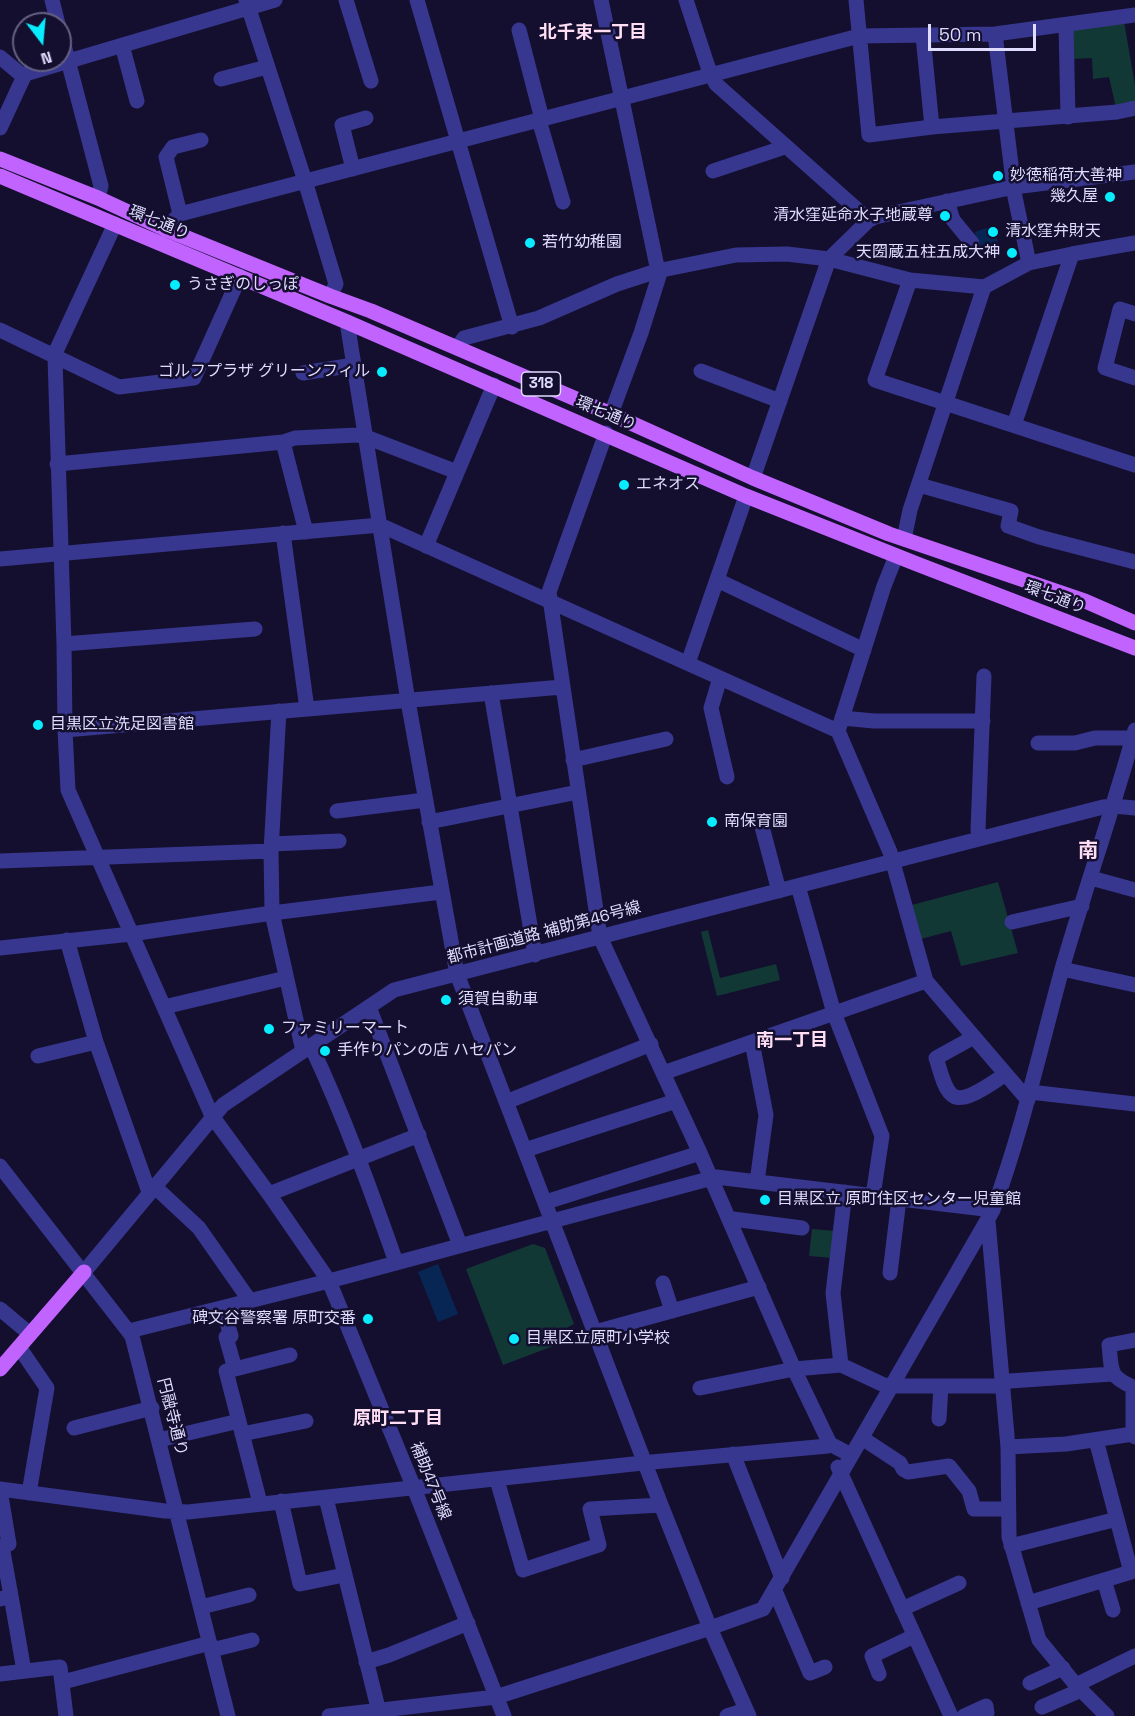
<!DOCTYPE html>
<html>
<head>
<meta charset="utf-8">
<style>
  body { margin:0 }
  #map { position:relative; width:1135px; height:1716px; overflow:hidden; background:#140f2e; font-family:"Space Grotesk",sans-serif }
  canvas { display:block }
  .north { position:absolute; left:12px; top:12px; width:60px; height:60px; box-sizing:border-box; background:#140f2e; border:2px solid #656182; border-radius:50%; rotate:164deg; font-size:16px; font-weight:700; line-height:24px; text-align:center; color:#dfdcff }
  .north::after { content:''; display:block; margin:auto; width:21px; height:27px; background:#08ecff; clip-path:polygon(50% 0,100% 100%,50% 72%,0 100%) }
  .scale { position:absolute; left:928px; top:24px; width:108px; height:27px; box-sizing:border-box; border:3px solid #dfdcff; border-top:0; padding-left:8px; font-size:18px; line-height:21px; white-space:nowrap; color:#dfdcff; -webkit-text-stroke:4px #140f2e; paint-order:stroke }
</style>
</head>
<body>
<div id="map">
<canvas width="1135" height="1716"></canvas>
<div class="north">N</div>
<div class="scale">50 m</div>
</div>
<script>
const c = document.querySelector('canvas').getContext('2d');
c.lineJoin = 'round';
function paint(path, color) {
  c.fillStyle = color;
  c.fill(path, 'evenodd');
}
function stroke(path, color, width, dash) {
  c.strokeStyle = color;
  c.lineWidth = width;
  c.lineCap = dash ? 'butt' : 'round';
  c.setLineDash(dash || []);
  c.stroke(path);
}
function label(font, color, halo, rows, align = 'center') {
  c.font = font + ' "Space Grotesk","Noto Sans JP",sans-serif';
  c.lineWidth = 5;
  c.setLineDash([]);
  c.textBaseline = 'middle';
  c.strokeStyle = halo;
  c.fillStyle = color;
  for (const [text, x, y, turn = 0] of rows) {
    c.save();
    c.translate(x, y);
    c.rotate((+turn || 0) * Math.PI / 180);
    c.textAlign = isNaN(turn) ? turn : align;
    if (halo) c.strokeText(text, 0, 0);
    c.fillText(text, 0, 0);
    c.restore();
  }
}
paint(new Path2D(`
  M1124,22L1135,85V104L1116,108L1109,77L1093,79L1092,58L1072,59L1071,28Z
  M998,882L1018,953L961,966L951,931L917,940L908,906Z
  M708,930L720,978L776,964L780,980L717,996L701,932Z
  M812,1229L836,1231L833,1258L809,1256Z
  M533,1244L545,1248L574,1324L568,1327L572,1339L503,1365L466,1269Z`), '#123836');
paint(new Path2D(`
  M989,227L997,238L1000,253L991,258L977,246L975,232Z
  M438,1264L458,1314L438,1322L418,1272Z`), '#082654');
stroke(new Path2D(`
  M52,0L58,24
  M246,0L305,181L336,284L330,296
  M346,0L371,81
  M417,0L512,327
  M601,0L659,276L641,333L611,414
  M686,0L708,67L716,84L869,220L875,217L1014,187L1135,172
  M856,0L869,135L932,127L1117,112L1135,108
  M1066,25L1068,117
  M60,30L101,186L98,198
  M519,30L542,119
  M995,34L1015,197L1029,263
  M923,36L932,127
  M122,45L137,101
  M0,57L24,77
  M221,79L267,67
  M539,120L563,202
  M0,128L25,74L275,0
  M353,169L342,125L366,118
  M713,171L785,147
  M947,201L953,220L972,243
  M180,214L166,157L173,147L201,140
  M115,224L57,349L55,357L64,644L65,730L68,790L212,1116L269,1194L329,1281L414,1488L504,1716
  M165,229L180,214L859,36L995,34L1135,15
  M910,280L875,380L1135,465
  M1135,314L1120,309L1105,368L1135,378
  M347,322L408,701L457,974L661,1505L710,1628L749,1716
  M0,330L119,387L194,378L240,276
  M457,348L464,338L539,318L617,284L657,271L736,255L787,254L829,259L910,280L984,287L1029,263L1072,254L1135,243
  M701,371L780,401
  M303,373L354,365
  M1014,425L1072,254
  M606,433L549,592L600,937L700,1153L794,1369L830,1444L851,1455
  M283,442L306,532
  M57,464L283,442L295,438L357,435L366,437L457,472
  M753,478L829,259L869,220
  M919,485L1011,511L1008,526L1039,537L1135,562
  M283,533L307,709
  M904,539L910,510L984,287
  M426,546L494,385
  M896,556L884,586L838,731L890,852L926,981L1028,1100
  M0,559L380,525L838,731
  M717,580L864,650
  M64,644L255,629
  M688,663L746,496
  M720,678L711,708L727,777
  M491,693L535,955
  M279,711L271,851L272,913L303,1051
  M842,718L874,721H983
  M65,730L562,687
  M1038,743H1075L1095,738H1133
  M573,760L666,739
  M337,811L425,800
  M760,819L779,891
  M429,822L578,792
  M981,838L978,830L984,676
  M272,844L339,841
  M0,861L271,851
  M1091,878L1135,890
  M798,886L834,1013L882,1136L873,1196
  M1012,922L1082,906
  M67,940L96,1042L149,1192
  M0,948L131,934L272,913L441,892
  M1062,969L1135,985
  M164,1007L286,978
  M369,1007L460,1245
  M974,1037L936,1058C940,1069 943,1086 951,1094C962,1107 994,1081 1006,1074
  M752,1042L766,1115L757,1182
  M311,1046C344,1116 370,1188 396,1262
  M38,1056L96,1042
  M663,1073L926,981
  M1030,1092L1135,1104
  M506,1102L651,1044
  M525,1150L676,1101
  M0,1166L132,1336L228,1716
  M154,1186L199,1228L250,1301
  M269,1194L419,1135
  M546,1202L700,1153
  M729,1220L733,1219L802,1228
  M988,1221L1008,1447L1009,1537L1039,1640L1076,1685L1107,1716
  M84,1272L223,1105L394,990L1103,807L1114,806L1135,808
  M890,1273L899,1199
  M663,1283L672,1311
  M0,1309L30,1334
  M223,1309L231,1336L226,1337L235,1369L290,1355
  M129,1331L329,1281L716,1177L993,1210
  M595,1332L759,1287
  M1135,1340L1109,1345C1112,1371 1108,1376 1133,1387V1434L1135,1437
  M19,1347L47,1388L29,1493
  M841,1365L833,1293L845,1192
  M235,1369L226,1371L260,1503
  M700,1388L794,1369L841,1365L884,1385L892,1386H997L1010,1381L1112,1374
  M939,1419L941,1386
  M74,1428L152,1408
  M242,1434L306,1421
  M862,1438L900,1463L903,1469L908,1472L949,1466L969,1491L974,1509H1007
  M159,1440L239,1421
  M1008,1447L1066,1444L1133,1434
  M733,1454L782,1578
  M838,1467L951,1716
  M497,1480L523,1570L599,1545L590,1509L661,1505
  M0,1489L165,1511L188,1512L652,1462L828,1446L830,1444
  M0,1490L9,1544L2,1546L11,1596L0,1599
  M326,1498L380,1716
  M281,1501L300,1584L344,1575
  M1011,1546L1117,1519
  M1104,1580L1113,1610
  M775,1591L810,1673L825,1667
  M11,1596L24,1671
  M1028,1603L1131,1572L1096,1440
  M201,1607L249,1595
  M902,1609L959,1583
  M212,1650L252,1640
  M366,1662L389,1655L468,1623
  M0,1674L60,1667L66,1716
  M879,1674L872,1656L914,1636
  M63,1682L210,1643
  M1030,1683L1063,1668
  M1076,1685L1135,1656
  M1042,1707L1081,1690
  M329,1716L496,1697L710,1628L763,1609L993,1210C1022,1131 1040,1050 1062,969C1085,889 1113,810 1135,730
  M727,1716L746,1710
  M964,1716L986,1706L987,1713`), '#383790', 15);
stroke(new Path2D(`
  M0,159L98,198L165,229L330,296L371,311L611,414L753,478L889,534L1085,601L1135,623
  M0,176L347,322L746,496L917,564L1135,648
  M0,1369L84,1272`), '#c163ff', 15);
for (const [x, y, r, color] of [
  [998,176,6,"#08ecff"],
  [1110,197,6,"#08ecff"],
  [945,216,6,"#08ecff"],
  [993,232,6,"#08ecff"],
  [530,243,6,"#08ecff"],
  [1012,253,6,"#08ecff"],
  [175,285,6,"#08ecff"],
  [382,372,6,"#08ecff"],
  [624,485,6,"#08ecff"],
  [38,725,6,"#08ecff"],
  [712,822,6,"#08ecff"],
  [446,1000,6,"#08ecff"],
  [269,1029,6,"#08ecff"],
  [325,1051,6,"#08ecff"],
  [765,1200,6,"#08ecff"],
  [368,1319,6,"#08ecff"],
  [514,1339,6,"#08ecff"]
]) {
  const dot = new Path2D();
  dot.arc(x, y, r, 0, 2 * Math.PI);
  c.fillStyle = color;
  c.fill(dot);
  stroke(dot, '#140f2e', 2);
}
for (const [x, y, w] of [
  [541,384,39]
]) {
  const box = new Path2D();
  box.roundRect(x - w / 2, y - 12, w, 24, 4.5);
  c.fillStyle = '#140f2e';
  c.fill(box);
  stroke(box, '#dfdcff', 1.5);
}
label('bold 15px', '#dfdcff', null, [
  ["318",541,384]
]);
label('16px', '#dfdcff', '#140f2e', [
  ["妙徳稲荷大善神",1010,176],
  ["幾久屋",1098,197,"right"],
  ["清水窪延命水子地蔵尊",933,216,"right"],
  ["清水窪弁財天",1005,232],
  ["若竹幼稚園",542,243],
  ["天圀蔵五柱五成大神",1000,253,"right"],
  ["うさぎのしっぽ",187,285],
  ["ゴルフプラザ グリーンフィル",370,372,"right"],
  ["エネオス",636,485],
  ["目黒区立洗足図書館",50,725],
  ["南保育園",724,822],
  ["須賀自動車",458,1000],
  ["ファミリーマート",281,1029],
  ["手作りパンの店 ハセパン",337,1051],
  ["目黒区立 原町住区センター児童館",777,1200],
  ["碑文谷警察署 原町交番",356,1319,"right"],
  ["目黒区立原町小学校",526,1339]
], 'left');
label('16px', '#dfdcff', '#140f2e', [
  ["環七通り",159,223,22],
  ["環七通り",606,414,23],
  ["環七通り",1055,598,21],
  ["都市計画道路 補助第46号線",544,933,-15],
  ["円融寺通り",172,1417,76],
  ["補助47号線",430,1481,68]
]);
label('bold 18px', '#ffdef4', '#140f2e', [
  ["北千束一丁目",593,33],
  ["南一丁目",792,1041],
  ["原町二丁目",398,1419]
]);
label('bold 20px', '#ffdef4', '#140f2e', [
  ["南",1088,852]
]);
</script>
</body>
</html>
